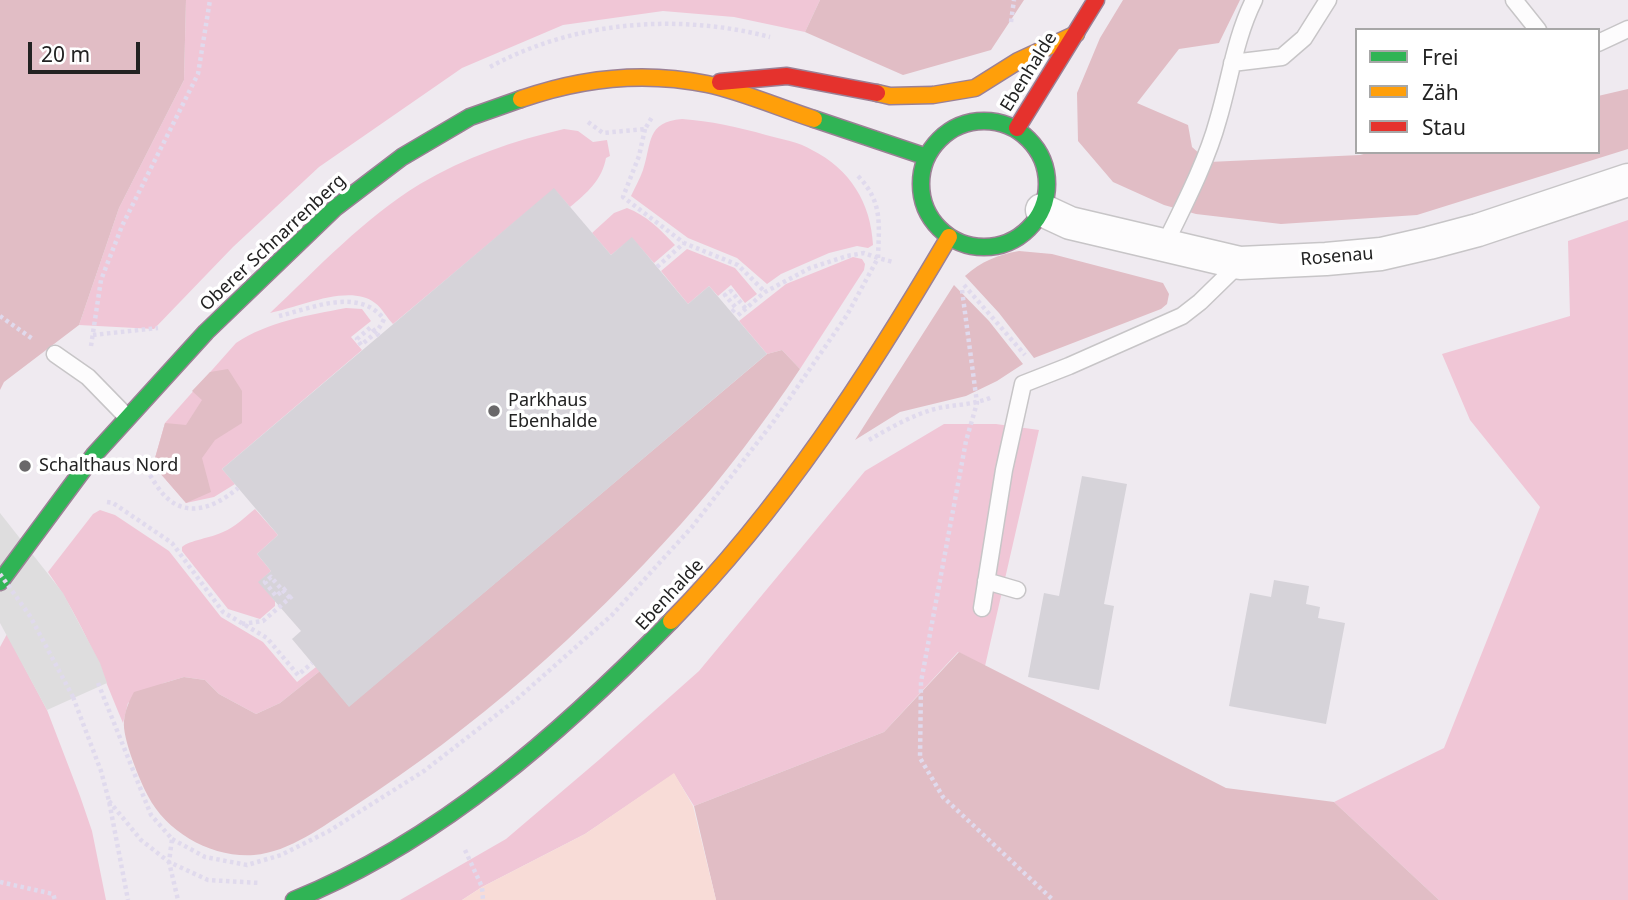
<!DOCTYPE html>
<html>
<head>
<meta charset="utf-8">
<style>
  body { margin:0 }
  #map { position:relative; width:1628px; height:900px; overflow:hidden; background:#efeaf0; font-family:"Noto Sans",sans-serif }
  canvas { display:block }
  .legend { position:absolute; left:1355px; top:28px; width:245px; height:126px; box-sizing:border-box; background:#fff; border:2px solid #a7a7a7; margin:0; padding:9px 12px; list-style:none; font-size:21px; color:#222 }
  .legend li { display:flex; align-items:center; gap:14px; height:35px }
  .legend b { width:35px; border:2px solid #a7a7a7 }
  .scale { position:absolute; left:28px; top:42px; width:112px; height:32px; box-sizing:border-box; border:4px solid #222; border-top:0; padding-left:9px; font-size:21px; line-height:24px; white-space:nowrap; color:#222; -webkit-text-stroke:5px #fff; paint-order:stroke }
</style>
</head>
<body>
<div id="map">
<canvas width="1628" height="900"></canvas>
<ul class="legend">
<li><b style="height:9px;background:#30b455"></b>Frei</li>
<li><b style="height:9px;background:#ff9f0a"></b>Zäh</li>
<li><b style="height:9px;background:#e5322d"></b>Stau</li>
</ul>
<div class="scale">20 m</div>
</div>
<script>
const c = document.querySelector('canvas').getContext('2d');
c.lineJoin = 'round';
function paint(path, color) {
  c.fillStyle = color;
  c.fill(path, 'evenodd');
}
function stroke(path, color, width, dash) {
  c.strokeStyle = color;
  c.lineWidth = width;
  c.lineCap = dash ? 'butt' : 'round';
  c.setLineDash(dash || []);
  c.stroke(path);
}
function label(font, color, halo, rows, align = 'center') {
  c.font = font + ' "Noto Sans",sans-serif';
  c.lineWidth = 7;
  c.setLineDash([]);
  c.textBaseline = 'middle';
  c.strokeStyle = halo;
  c.fillStyle = color;
  for (const [text, x, y, turn = 0] of rows) {
    c.save();
    c.translate(x, y);
    c.rotate((+turn || 0) * Math.PI / 180);
    c.textAlign = isNaN(turn) ? turn : align;
    if (halo) c.strokeText(text, 0, 0);
    c.fillText(text, 0, 0);
    c.restore();
  }
}
paint(new Path2D(`
  M186,0H820L805,32L734,17L663,11L563,25L462,68L319,167L233,247L154,329L79,325L119,208L184,80Z
  M682,119C710,121 738,127 766,135C781,139 799,142 812,150C850,169 871,203 873,245L868,248L857,246L829,253L781,274L767,284L737,258L688,238L631,196C635,187 640,179 643,170C652,143 646,122 682,119Z
  M564,129L578,131L593,142L607,140L610,156L606,158C602,180 587,193 570,207L554,189L393,324C387,318 382,308 375,303C349,283 298,308 270,313C318,268 364,218 420,184C465,157 513,141 564,129Z
  M627,208C646,215 661,230 675,245L654,263L632,238L611,255L592,233L614,213Z
  M1628,220V900H1439L1334,802L1444,748L1540,507L1470,420L1442,354L1570,316L1568,241Z
  M687,249L735,268L757,294L745,303L731,285L718,296L709,286L688,304L661,271Z
  M853,257L862,259L865,264L864,270L800,369L782,350L767,354L739,321L786,284Z
  M346,308L362,309L371,321L351,337L362,350L222,469L235,484L214,497L186,503L153,465L165,423L236,343C267,322 309,315 346,308Z
  M944,424H996L1039,430L985,666L958,652L884,732L694,806L674,774L585,834L482,887L462,900H400L506,839L600,759L699,671L865,471Z
  M255,509L278,535L257,554L271,571L259,582L275,601V606L260,619L228,609L182,551V547C190,540 211,538 223,532C235,527 245,517 255,509Z
  M100,510L115,515L169,551L221,617L263,642L297,682L316,667L320,671L280,703L256,714L219,694L205,680L184,677L164,683L128,703L123,723C100,668 83,621 48,572L93,514Z
  M7,634L47,710L80,796L92,831L106,900H0V647Z`), '#f0c6d6');
paint(new Path2D(`
  M0,0H186L184,80L119,208L79,325L4,382L0,390Z
  M820,0H1024L991,50L903,75L805,32Z
  M1123,0H1240L1219,43L1179,49L1137,103L1188,125L1192,147L1209,162L1360,155L1371,152H1598V96L1628,89V149L1417,215L1281,224L1196,214L1164,205L1113,182L1078,141L1077,93L1100,38Z
  M1019,251L1052,254L1163,283L1169,294L1167,304L1161,309L1034,358L999,313L965,276C982,261 997,255 1019,251Z
  M954,285L989,321L1023,364L997,381L966,396L900,412L855,440Z
  M782,350L800,369C764,423 724,476 681,524C584,632 475,728 353,807C323,826 290,852 254,855C212,858 167,833 148,796C140,781 122,738 124,721C125,711 129,701 134,692L184,677L205,680L219,694L256,714L280,703L320,671L349,706L767,354Z
  M228,369L242,391V423L215,440L202,458L211,492L186,503L153,465L165,423L186,425L202,400L192,391L210,372Z
  M959,652L1226,788L1334,802L1439,900H716L694,806L884,732Z`), '#e1bdc5');
paint(new Path2D(`
  M674,773L693,806L716,900H462L482,887L585,834Z`), '#f8dcd7');
paint(new Path2D(`
  M0,513L63,593L100,663L107,683L47,710L0,623Z`), '#deddde');
paint(new Path2D(`
  M554,188L611,255L632,237L688,304L709,286L767,354L349,707L292,639L301,631L258,582L271,571L257,554L278,535L222,469Z
  M1082,476L1127,484L1104,604L1114,606L1099,690L1028,677L1044,593L1059,596Z
  M1274,580L1309,586L1306,604L1320,607L1318,618L1345,623L1326,724L1229,706L1250,593L1271,597Z`), '#d6d3d9');
const lane = new Path2D(`
  M1514,0L1538,30
  M1598,43L1628,29
  M1232,63L1282,57L1304,38L1328,0
  M1164,246C1183,207 1207,161 1218,120C1230,80 1235,38 1254,0
  M55,354L88,377L127,417
  M986,581L1017,590
  M982,608L1004,470L1023,384L1069,366L1182,316L1200,302L1240,263`);
const street = new Path2D(`
  M1042,210L1070,223L1240,263L1326,259L1381,254L1429,243L1478,230L1628,180`);
const fast = new Path2D(`
  M814,119L927,157
  M921 184a63 63 0 1 1 126 0a63 63 0 1 1-126 0Z
  M0,582L94,455L206,332L335,208L402,157L470,117L521,99
  M294,900C440,841 562,732 671,621`);
const slow = new Path2D(`
  M877,93L890,96L933,95L975,88L1018,61L1076,34
  M521,99C581,78 644,71 707,84C741,91 780,108 814,119
  M671,621C782,508 869,373 949,237`);
const jam = new Path2D(`
  M720,82L787,76L877,93
  M1017,128L1096,0`);
stroke(lane, '#c7c5c7', 19);
stroke(street, '#c7c5c7', 35);
stroke(fast, '#9b8095', 19);
stroke(slow, '#9b8095', 19);
stroke(jam, '#9b8095', 19);
stroke(new Path2D(`
  M1011,22L1014,0
  M490,67C574,21 678,13 770,37
  M588,122L603,133L645,129L652,117
  M645,129L639,156L623,197L684,243L738,265L765,292
  M858,176C883,202 879,224 878,258L893,262
  M657,267L684,243
  M964,285L1025,355
  M962,290L977,403L966,441L921,682L920,758L943,797L1053,900
  M732,312L736,308L725,295L731,291L746,309
  M0,316L34,340
  M279,316C313,308 358,287 384,319C379,331 371,337 361,345L357,339L371,327L379,336
  M93,335L158,328
  M91,346L101,280L122,226L198,74L210,0
  M869,440C888,429 909,417 931,410C951,404 972,406 992,397
  M145,455C145,468 150,476 157,486C179,520 211,511 238,488
  M107,502L113,503L172,543L223,612L267,638L298,675L312,663
  M286,588L276,596L265,582L271,577C277,584 283,591 290,598
  M242,624L263,621L292,596
  M98,683L151,815L172,839L169,862L178,900
  M73,697L101,771L109,801L128,900
  M109,801L141,840L169,862L208,880L260,883
  M172,839L205,857L247,865L281,855L329,831L424,771L517,699L612,615L692,527L774,421L847,315L878,258L864,253L847,256L810,268L765,292L736,317
  M465,850L482,887L483,900
  M0,882L53,894L55,900`), '#e0daed', 4.5, [3.5, 3.5]);
stroke(lane, '#fdfcfd', 16);
stroke(street, '#fdfcfd', 32);
stroke(fast, '#30b455', 16);
stroke(slow, '#ff9f0a', 16);
stroke(jam, '#e5322d', 16);
stroke(new Path2D(`
  M0,574L30,616L73,697`), '#e0daed', 4.5, [3.5, 3.5]);
for (const [x, y, r, color] of [
  [494,411,7,"#6a686a"],
  [25,466,7,"#6a686a"]
]) {
  const dot = new Path2D();
  dot.arc(x, y, r, 0, 2 * Math.PI);
  c.fillStyle = color;
  c.fill(dot);
  stroke(dot, '#fff', 2.5);
}
label('18px', '#222', '#fff', [
  ["Ebenhalde",1029,72,-58],
  ["Oberer Schnarrenberg",273,243,-43],
  ["Rosenau",1337,257,-5],
  ["Ebenhalde",670,595,-47]
]);
label('18px', '#222', '#fff', [
  ["Parkhaus",508,401],
  ["Ebenhalde",508,422],
  ["Schalthaus Nord",39,466]
], 'left');
</script>
</body>
</html>
